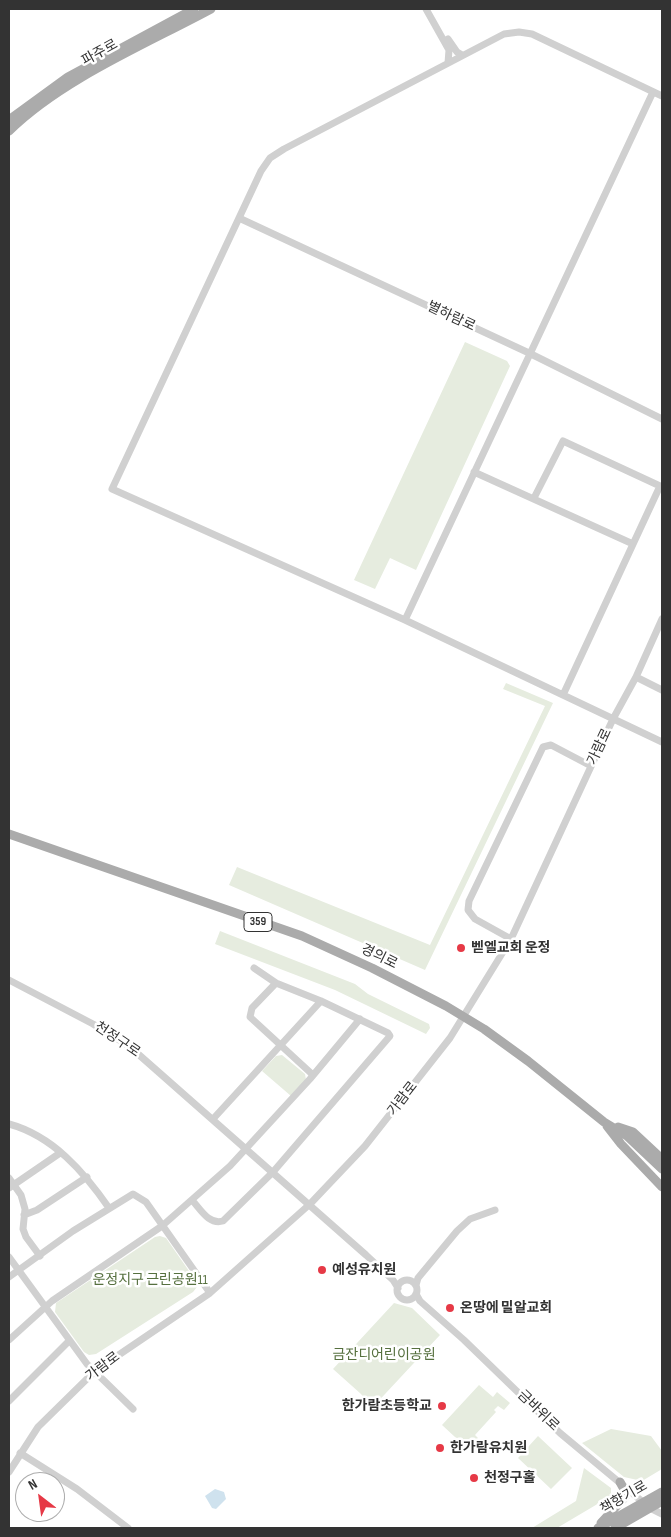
<!DOCTYPE html>
<html>
<head>
<meta charset="utf-8">
<style>
  body { margin:0 }
  #map { position:relative; width:671px; height:1537px; overflow:hidden; background:#fff; font-family:"Sofia Sans Condensed",sans-serif }
  canvas { display:block }
  .frame { position:absolute; inset:0; border:10px solid #333; pointer-events:none }
  .north { position:absolute; left:15px; top:1472px; width:50px; height:50px; box-sizing:border-box; background:#fff; border:1px solid #adadad; border-radius:50%; rotate:330deg; font-size:14px; font-weight:700; line-height:20px; text-align:center; color:#333 }
  .north::after { content:''; display:block; margin:auto; width:18px; height:22px; background:#e63946; clip-path:polygon(50% 0,100% 100%,50% 72%,0 100%) }
</style>
</head>
<body>
<div id="map">
<canvas width="671" height="1537"></canvas>
<div class="frame"></div>
<div class="north">N</div>
</div>
<script>
const c = document.querySelector('canvas').getContext('2d');
c.lineJoin = 'round';
function paint(path, color) {
  c.fillStyle = color;
  c.fill(path, 'evenodd');
}
function stroke(path, color, width, dash) {
  c.strokeStyle = color;
  c.lineWidth = width;
  c.lineCap = dash ? 'butt' : 'round';
  c.setLineDash(dash || []);
  c.stroke(path);
}
function label(font, color, halo, rows, align = 'center') {
  c.font = font + ' "Sofia Sans Condensed","Noto Sans KR",sans-serif';
  c.lineWidth = 5;
  c.setLineDash([]);
  c.textBaseline = 'middle';
  c.strokeStyle = halo;
  c.fillStyle = color;
  for (const [text, x, y, turn = 0] of rows) {
    c.save();
    c.translate(x, y);
    c.rotate((+turn || 0) * Math.PI / 180);
    c.textAlign = isNaN(turn) ? turn : align;
    if (halo) c.strokeText(text, 0, 0);
    c.fillText(text, 0, 0);
    c.restore();
  }
}
paint(new Path2D(`
  M465,342L507,361L510,366L416,570L390,558L375,589L354,580Z
  M506,683L553,703L425,970L229,885L237,867L430,945L545,706L503,689Z
  M220,931L355,984L368,994L429,1024L430,1028L426,1034L335,990L215,944Z
  M282,1055L305,1074L306,1080L291,1096L262,1071L276,1056Z
  M160,1236L166,1238L196,1281L197,1287L193,1292L96,1354L89,1355L84,1352L55,1312L56,1303L155,1237Z
  M394,1303L412,1308L440,1335L372,1408L361,1394L333,1369Z
  M479,1385L493,1397L497,1392L510,1403L504,1410L498,1406L494,1410L496,1412L475,1435L478,1438L468,1449L442,1425Z
  M611,1429L651,1436L662,1451V1469L642,1481L624,1477L582,1443Z
  M538,1436L572,1468L551,1489L518,1458Z
  M584,1468L611,1488V1496L557,1528H532L576,1501Z`), '#e6ecdf');
paint(new Path2D(`
  M215,1489L224,1492L226,1499L216,1509L212,1508L205,1496Z`), '#cfe2ee');
stroke(new Path2D(`
  M426,9L449,50L448,63
  M448,39L457,52L462,55
  M662,96L532,34L519,32L504,34L284,149L270,158L261,171L112,489L405,620L662,742
  M239,218L529,353L662,419
  M474,472L633,544
  M534,498L563,441L660,486L563,695
  M405,620L653,92
  M636,677L662,690
  M511,939L475,919L468,910L469,901L543,747L551,745L591,766
  M9,980L93,1024L129,1046L366,1255L393,1280L398,1288
  M276,983L252,1008L250,1017L313,1075
  M213,1119L321,1001
  M9,1124C53,1136 84,1172 109,1208
  M9,1178L21,1195L25,1209L23,1229L26,1237L40,1256
  M9,1188L60,1153
  M192,1200C201,1210 209,1225 223,1221L273,1172L390,1036L388,1033L321,1001L276,983L254,968
  M24,1215L37,1210L87,1177
  M9,1257L87,1364L133,1409
  M9,1277L73,1231L133,1194L146,1202L210,1293
  M397 1290a10 10 0 1 1 20 0a10 10 0 1 1-20 0Z
  M416,1285L418,1278L457,1231L470,1219L495,1210
  M416,1294L420,1301L464,1340L560,1433L650,1508L662,1514
  M9,1340L52,1301L162,1226L230,1166L310,1079L360,1019
  M9,1401L69,1341
  M20,1453L77,1489L128,1528
  M9,1472L38,1427L95,1371L210,1293L310,1204L365,1146L450,1038L511,939L613,719L636,677L662,619`), '#d0d0d0', 7);
stroke(new Path2D(`
  M9,120L68,77L194,9
  M9,131C62,79 146,44 211,9
  M9,834L302,936L372,968L446,1006L484,1029L528,1061L604,1122L627,1136L662,1169
  M607,1126L621,1144L662,1187
  M618,1127L633,1132L662,1159
  M601,1523L625,1497V1491L620,1482
  M598,1528L662,1492
  M615,1528L662,1501`), '#ababab', 9);
for (const [x, y, r, color] of [
  [461,948,5,"#e63946"],
  [322,1270,5,"#e63946"],
  [450,1308,5,"#e63946"],
  [442,1406,5,"#e63946"],
  [440,1448,5,"#e63946"],
  [474,1478,5,"#e63946"]
]) {
  const dot = new Path2D();
  dot.arc(x, y, r, 0, 2 * Math.PI);
  c.fillStyle = color;
  c.fill(dot);
  stroke(dot, '#fff', 2);
}
for (const [x, y, w] of [
  [258,922,28]
]) {
  const box = new Path2D();
  box.roundRect(x - w / 2, y - 9.5, w, 19, 4);
  c.fillStyle = '#fff';
  c.fill(box);
  stroke(box, '#333', 1);
}
label('bold 12px', '#333', null, [
  ["359",258,922]
]);
label('14px', '#333', '#fff', [
  ["파주로",100,53,-29],
  ["별하람로",451,317,25],
  ["가람로",600,747,-65],
  ["경의로",379,957,26],
  ["천정구로",117,1040,34],
  ["가람로",403,1099,-52],
  ["가람로",103,1367,-37],
  ["금바위로",538,1411,44],
  ["책향기로",624,1498,-30]
]);
label('bold 14px', '#333', '#fff', [
  ["벧엘교회 운정",471,948],
  ["예성유치원",332,1270],
  ["온땅에 밀알교회",460,1308],
  ["한가람초등학교",432,1406,"right"],
  ["한가람유치원",450,1448],
  ["천정구홀",484,1478]
], 'left');
label('14px', '#56703f', '#fff', [
  ["운정지구 근린공원11",150,1280],
  ["금잔디어린이공원",384,1355]
]);
</script>
</body>
</html>
